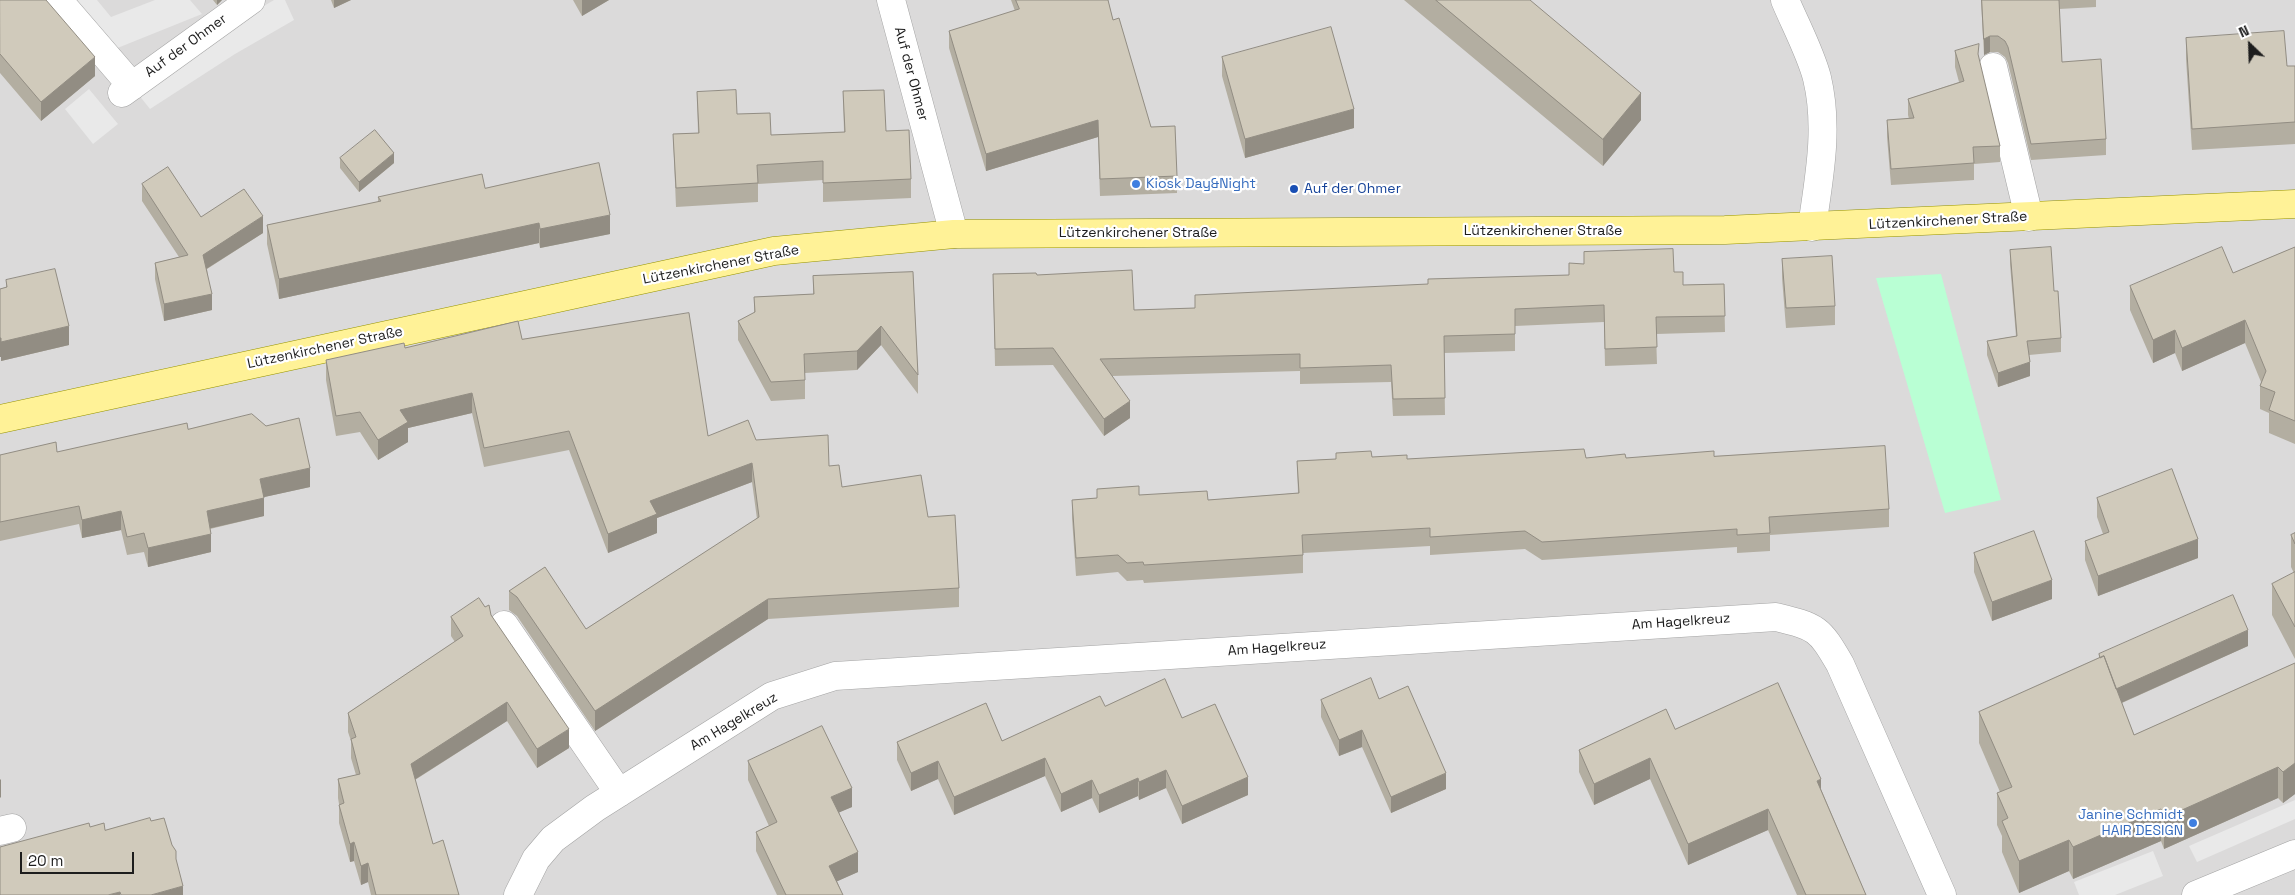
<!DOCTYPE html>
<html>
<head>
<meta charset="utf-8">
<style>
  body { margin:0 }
  #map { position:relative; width:2295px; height:895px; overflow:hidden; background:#f0efe2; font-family:"Space Grotesk",sans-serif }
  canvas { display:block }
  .north { position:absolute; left:2225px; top:20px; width:50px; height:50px; -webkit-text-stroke:4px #fff; paint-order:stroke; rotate:336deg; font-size:14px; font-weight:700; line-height:20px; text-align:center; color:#1d1d1d }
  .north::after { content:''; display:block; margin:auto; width:18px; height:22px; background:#1d1d1d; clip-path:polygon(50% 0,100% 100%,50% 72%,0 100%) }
  .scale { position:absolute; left:20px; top:852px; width:114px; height:22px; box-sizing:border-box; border:2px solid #1d1d1d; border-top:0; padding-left:6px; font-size:15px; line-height:18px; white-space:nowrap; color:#1d1d1d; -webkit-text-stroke:4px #fff; paint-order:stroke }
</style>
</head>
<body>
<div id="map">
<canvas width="2295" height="895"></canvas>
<div class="north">N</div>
<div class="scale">20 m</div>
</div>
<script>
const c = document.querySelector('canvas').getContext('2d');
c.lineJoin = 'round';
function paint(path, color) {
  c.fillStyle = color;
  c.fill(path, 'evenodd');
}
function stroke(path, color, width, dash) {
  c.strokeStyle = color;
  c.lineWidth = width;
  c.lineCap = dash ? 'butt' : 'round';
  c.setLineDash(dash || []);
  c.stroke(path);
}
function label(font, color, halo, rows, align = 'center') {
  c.font = font + ' "Space Grotesk",sans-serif';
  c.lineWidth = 4.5;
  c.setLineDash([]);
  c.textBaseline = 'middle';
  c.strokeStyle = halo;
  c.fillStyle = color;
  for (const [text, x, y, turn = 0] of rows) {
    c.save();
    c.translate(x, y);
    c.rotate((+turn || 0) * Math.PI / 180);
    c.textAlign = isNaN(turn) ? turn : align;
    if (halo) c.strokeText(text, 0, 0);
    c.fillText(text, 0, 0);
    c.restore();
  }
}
paint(new Path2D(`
  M0,0H2295V895H0Z`), '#dbdada');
paint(new Path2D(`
  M1941,274L2001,500L1945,513L1876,278Z`), '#b9ffd4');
paint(new Path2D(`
  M73,0H97L111,17L155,0H190L202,14L115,49Z
  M274,0H285L294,20L235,54L150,109L134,89L223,30Z
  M89,89L118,124L93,144L65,109Z
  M2295,800V819L2197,862L2189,846Z
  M2153,851L2163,876L2115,895H2079L2074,882Z`), '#e9e9e9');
const minor = new Path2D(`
  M58,0L132,86
  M891,0L954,234
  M1785,0C1795,24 1811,54 1817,78C1829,128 1819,178 1812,227
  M1993,67L2029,217
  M122,93L251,0
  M504,625L619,793
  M0,831L12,828
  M518,895L536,859L553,839L595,808L772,696L835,676L1776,617C1817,627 1819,628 1840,664L1942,895
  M2196,895L2295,854`);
const major = new Path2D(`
  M0,419L774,251L954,234L1725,230L2295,204`);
stroke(minor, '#a4a4a4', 29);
stroke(major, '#969300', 29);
stroke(minor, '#fff', 28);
stroke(major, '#fff297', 28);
paint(new Path2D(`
  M0,0L95,76L41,121L0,73Z
  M213,0H222L217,5Z
  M331,0H351L334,8Z
  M573,0H609L582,16Z
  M1011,0H1108L1113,20L1151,127L1177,176V193L1100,196L1098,137L986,171L949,48V31L1015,11Z
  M1404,0H1530L1641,120L1603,166Z
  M1981,0H2096V7L2059,9L2062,62L2106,139V155L2031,160L2008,63L2005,57L1998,52H1990L1984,55Z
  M2186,38L2287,66H2295V144L2192,150L2186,59Z
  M1955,51L1979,61L2000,146V162L1974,164V180L1891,185L1887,137V120L1909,119L1908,115V99L1959,82L1955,67Z
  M1222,57L1354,128L1245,158L1222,76Z
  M843,91L886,131L911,179V198L823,202V180L758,184V202L676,207L673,134L698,133L697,92L737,114L771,135L844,132Z
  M340,158L394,163L359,192L340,168Z
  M142,184L201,217L263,233L207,269L212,310L164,321L155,279V263L179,257L142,201Z
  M485,188L610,234L540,248L539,243L279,299L267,244V225L378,202V197Z
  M2295,247V444L2269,433V413L2260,409V386L2261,382L2245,343L2182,371L2175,353L2153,363L2130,310V286L2233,273Z
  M2010,250L2061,338V352L2029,355L2030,376L1998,387L1987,355V341L2016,336L2010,264Z
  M1584,252L1674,272L1683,285L1724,284L1725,332L1656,334L1657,364L1605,366L1604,322L1515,326V351L1444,353L1445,415L1393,416L1391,382L1300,384V371L1112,376L1130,418L1104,436L1053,365L995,366L993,274L1037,275L1134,310L1195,308L1428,284L1569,275L1584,264Z
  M1782,259L1835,306V325L1786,328L1782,278Z
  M913,272L918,375V394L881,345L857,370L805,373V399L771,401L738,340V321L754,313V297L813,294V276Z
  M6,280L69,345L1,361V357L0,289L6,287Z
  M522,339L708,436L756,440L829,466L842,487L928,517L959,588V607L768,619L595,731L517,616L509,610V591L586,629L757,519L752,482L657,518V533L608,553L569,450L484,467L472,413L408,428V442L378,460L360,432L336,436L326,380V360L405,348Z
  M57,452L310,487L264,497V516L210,529L211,552L148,567L144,552L127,555L121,530L82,538L79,524L0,541V455Z
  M1714,456L1889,509V527L1770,535V551L1737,553V547L1542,560L1525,549L1430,555V546L1303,553V573L1144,583L1143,580L1127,581L1118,572L1076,576L1072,518V500L1097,498V489L1139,495L1208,500L1298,493L1297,461L1372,457L1407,459L1626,458Z
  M2097,498L2198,558L2098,596L2085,560V541L2103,534L2097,517Z
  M2295,533V659L2272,615V584L2294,573L2291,567V535Z
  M1974,553L2052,599L1992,621L1974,572Z
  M485,607L491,615L569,748L537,768L507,721L415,780L433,844L459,895H371L368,882L361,885L354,861L350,862L339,823V804L338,798V779L356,775L351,758V741L348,732V713L455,642L451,636V617Z
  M2248,646L2122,703L2134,735L2295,663V794L2283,803L2278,798L2164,849L2161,841L2073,879L2069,871L2019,893L2002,852V836L1997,825V793L2000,792L1979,743V712L2099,658V654Z
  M1379,699L1446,789L1391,813L1362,747L1339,756L1321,717V700Z
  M1105,706L1182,718L1248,795L1182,824L1166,788L1139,800L1138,796L1099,813L1092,798L1061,812L1045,776L954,815L938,779L911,791L897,760V742L1002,741Z
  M1675,729L1821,789L1866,895H1797L1768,830L1688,865L1650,779L1594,805L1579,772V750Z
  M748,761L852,807L839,812L858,872L837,881L843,895H777L756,851V832L769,826L748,780Z`), '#b3aea1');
paint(new Path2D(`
  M217,0H222L217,5Z
  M334,0H351L334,8Z
  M582,0H609L582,16Z
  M1990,36V52L1984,55V39Z
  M95,57V76L41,121V102Z
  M1641,93V120L1603,166V139Z
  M1354,109V128L1245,158V139Z
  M1098,120V137L986,171V154Z
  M394,153V163L359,192V182Z
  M610,215V234L540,248V229Z
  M263,216V233L203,271V255Z
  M539,223V243L279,299V279Z
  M212,294V310L164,321V304Z
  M2245,320V343L2182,371V348Z
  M69,326V345L1,361V342Z
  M881,326V345L857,370V351Z
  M2175,330V353L2153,363V340Z
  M0,338H1V357H0Z
  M2030,362V376L1998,387V373Z
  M472,393V413L408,428V442L378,460V440L400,410Z
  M1130,401V418L1104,436V419Z
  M752,463V482L657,518V533L608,553V534L650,501Z
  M310,468V487L260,498V479Z
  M264,498V516L207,529V511Z
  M121,511V530L82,538V520Z
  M211,534V552L148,567V548Z
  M2198,539V558L2098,596V576Z
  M2052,580V599L1992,621V602Z
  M768,599V619L595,731V711Z
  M2248,630V646L2112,707V691Z
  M507,702V721L411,782V764Z
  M569,729V748L537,768V749Z
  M1362,730V747L1339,756V740Z
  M1045,758V776L954,815V797Z
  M1650,758V779L1594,805V784Z
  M938,761V779L911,791V773Z
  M2295,763V794L2283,803V772Z
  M2278,767V798L2164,849V818Z
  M1166,770V788L1139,800V782Z
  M1446,773V789L1391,813V797Z
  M1248,777V795L1182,824V806Z
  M1138,778V796L1099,813V795Z
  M1,779V797L0,798V780Z
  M1821,779V800L1817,781Z
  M1092,780V798L1061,812V794Z
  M852,788V807L831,816V797Z
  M1768,809V830L1688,865V844Z
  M2161,809V841L2073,879V847Z
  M2069,840V871L2019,893V861Z
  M354,842V861L350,862V844Z
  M858,852V872L829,885V866Z
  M368,863V882L361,885V866Z
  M183,886V895H151Z
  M120,892V895H108Z`), '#928d83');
const building = new Path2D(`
  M0,0H46L95,57L41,102L0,54Z
  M1016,0H1108L1113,20L1119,18L1151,127L1175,126L1177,176L1100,179L1098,120L986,154L949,31L1019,9Z
  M1436,0H1530L1641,93L1603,139Z
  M1982,0H2059L2062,62L2101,59L2106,139L2031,144L2008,47L2005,41L1998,36H1990L1984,39Z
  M1331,27L1354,109L1245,139L1222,57Z
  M2284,31L2287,66H2295V122L2192,129L2186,38Z
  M1979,44L1978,54L2000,146L1973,147L1974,163L1891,169L1887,120L1914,118L1908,99L1964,81L1955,51Z
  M736,90L737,114L770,113L771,135L845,132L843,91L884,90L886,131L909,130L911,179L823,183V161L757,165L758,183L676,188L673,134L699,133L697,92Z
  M375,130L394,153L359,182L340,158Z
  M599,163L610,215L540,229L539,223L279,279L267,225L381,201L378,197L482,174L485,188Z
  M168,167L201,217L244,189L263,216L203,255L212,294L164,304L155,263L188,255L142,184Z
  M2051,247L2054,291H2058L2061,338L2027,341L2030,362L1998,373L1987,341L2017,336L2010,250Z
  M2222,247L2233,273L2295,247V421L2269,410L2275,392L2260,386L2266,371L2245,320L2182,348L2175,330L2153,340L2130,286Z
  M1673,249L1674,272H1683V285L1724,284L1725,316L1656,317L1657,347L1605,349L1604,305L1515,309V334L1444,336L1445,398L1393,399L1391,365L1300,368V354L1100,359L1130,401L1104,419L1053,348L995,349L993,274L1036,273L1037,275L1132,270L1134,310L1195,308V295L1428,284V279L1569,275V263L1584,264V252Z
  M1832,256L1835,306L1786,308L1782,259Z
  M55,269L69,326L1,342V338H0V289L7,287L6,280Z
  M913,272L918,375L881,326L857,351L804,354L805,380L771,382L738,321L755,312L754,297L814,294L813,276Z
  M689,313L708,436L748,420L756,440L828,435L829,466L839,465L842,487L921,475L928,517L955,515L959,588L768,599L595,711L517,597L509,591L545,567L586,629L759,517L752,463L650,501L657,514L608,534L569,431L484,448L472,393L400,410L408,422L378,440L360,412L336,416L326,360L404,343L405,348L518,321L522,339Z
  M252,414L266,426L299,418L310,468L260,479L264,498L207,511L211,534L148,548L144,533L127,537L121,511L82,520L79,506L0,522V455L56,442L57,452L187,423L188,429Z
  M1885,446L1889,509L1769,517L1770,533L1737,535V529L1542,542L1525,531L1430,537V528L1302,535L1303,555L1144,565L1143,562L1127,563L1118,555L1076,558L1072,500L1097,498V489L1139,486V495L1207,491L1208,500L1299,493L1297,461L1336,459V453L1371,451L1372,457L1407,455V459L1584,449L1586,458L1625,454L1626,458L1714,451V456Z
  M2172,469L2198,539L2098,576L2085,541L2109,532L2097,498Z
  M2034,531L2052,580L1992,602L1974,553Z
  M2295,533V544L2291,535Z
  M2295,572V627L2272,584Z
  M2233,595L2248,630L2116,689L2104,656L2100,658L2099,654Z
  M479,598L485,607L489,605L491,615L569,729L537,749L507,702L411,764L433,844L443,840L459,895H376L368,863L361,866L354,842L350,844L339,805L344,803L338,779L360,774L351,739L356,737L348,713L463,636L451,617Z
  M2104,656L2134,735L2295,663V763L2283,772L2278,767L2164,818L2161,809L2073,847L2069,840L2019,861L2002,821L2008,818L1997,793L2012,787L1979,712Z
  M1371,678L1379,699L1408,686L1446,773L1391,797L1362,730L1339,740L1321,700Z
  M1165,679L1182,718L1215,704L1248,777L1182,806L1166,770L1139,782L1138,778L1099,795L1092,780L1061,794L1045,758L954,797L938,761L911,773L897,742L986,703L1002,741L1100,696L1105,706Z
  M1778,683L1821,779L1817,781L1866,895H1806L1768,809L1688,844L1650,758L1594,784L1579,750L1666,709L1675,729Z
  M822,726L852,788L831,797L858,852L829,866L843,895H786L756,832L777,822L748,761Z
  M150,818L151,821L164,818L172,845L176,851V859L183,886L151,895H121L120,892L108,895H0V847L89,823L90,827L104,823L105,830Z`);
paint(building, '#d0cabb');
stroke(building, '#928d83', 1);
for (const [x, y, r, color] of [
  [1136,184,5,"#3f7fe0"],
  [1294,189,5,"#1a4fb4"],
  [2193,823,5,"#3f7fe0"]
]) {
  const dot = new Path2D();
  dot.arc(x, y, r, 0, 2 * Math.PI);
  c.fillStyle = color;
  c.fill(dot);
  stroke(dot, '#fff', 2);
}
label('14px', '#1d1d1d', '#fff', [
  ["Auf der Ohmer",186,46,-36],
  ["Auf der Ohmer",911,74,75],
  ["Lützenkirchener Straße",1948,221,-3],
  ["Lützenkirchener Straße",1543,231],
  ["Lützenkirchener Straße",1138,233],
  ["Lützenkirchener Straße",721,265,-11],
  ["Lützenkirchener Straße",325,348,-12],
  ["Am Hagelkreuz",1681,622,-4],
  ["Am Hagelkreuz",1277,648,-4],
  ["Am Hagelkreuz",734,722,-31]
]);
label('14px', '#366cbe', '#fff', [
  ["Kiosk Day&Night",1146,184],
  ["Janine Schmidt",2183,815,"right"],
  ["HAIR DESIGN",2183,831,"right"]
], 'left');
label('14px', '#164399', '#fff', [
  ["Auf der Ohmer",1304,189]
], 'left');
</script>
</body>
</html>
